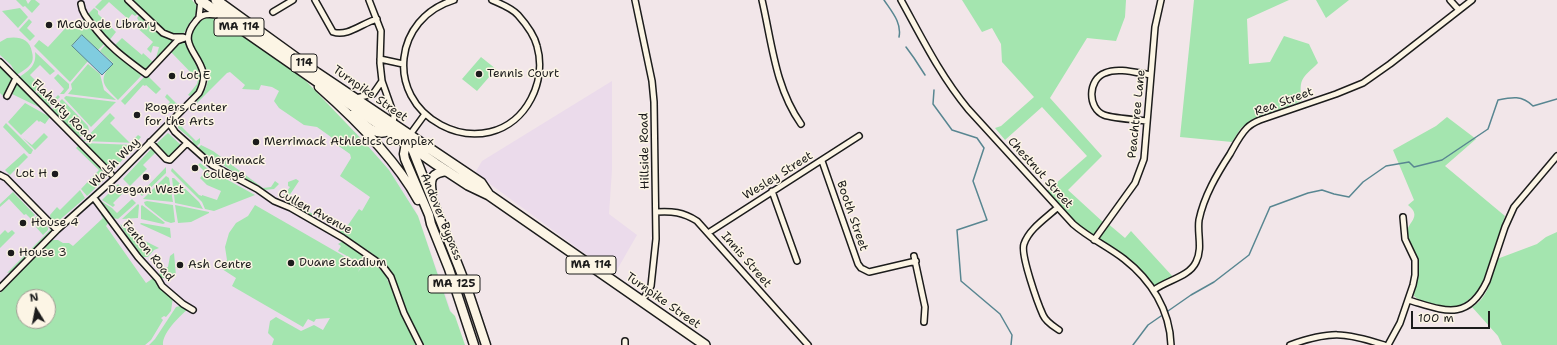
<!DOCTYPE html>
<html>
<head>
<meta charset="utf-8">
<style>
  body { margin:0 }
  #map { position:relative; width:1557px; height:345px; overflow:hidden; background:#f2e6e9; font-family:"Shantell Sans",sans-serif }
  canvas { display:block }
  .north { position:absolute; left:16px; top:289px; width:40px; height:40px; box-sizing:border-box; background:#fcf5e5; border:1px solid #a29e95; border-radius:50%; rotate:350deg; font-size:11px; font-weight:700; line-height:16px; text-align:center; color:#1c1c1c }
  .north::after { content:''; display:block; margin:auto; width:14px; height:18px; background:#1c1c1c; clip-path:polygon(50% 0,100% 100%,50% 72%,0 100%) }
  .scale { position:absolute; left:1411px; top:311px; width:79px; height:18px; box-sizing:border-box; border:2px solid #1c1c1c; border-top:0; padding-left:5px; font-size:12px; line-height:14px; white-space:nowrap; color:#1c1c1c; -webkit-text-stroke:3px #fcf5e5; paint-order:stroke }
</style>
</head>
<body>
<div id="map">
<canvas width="1557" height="345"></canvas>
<div class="north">N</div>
<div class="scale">100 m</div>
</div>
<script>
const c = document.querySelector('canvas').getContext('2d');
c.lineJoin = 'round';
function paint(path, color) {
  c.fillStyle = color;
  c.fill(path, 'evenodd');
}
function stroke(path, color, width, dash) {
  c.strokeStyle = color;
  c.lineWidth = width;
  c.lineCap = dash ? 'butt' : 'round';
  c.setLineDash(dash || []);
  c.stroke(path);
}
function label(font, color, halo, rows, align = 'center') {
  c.font = font + ' "Shantell Sans",sans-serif';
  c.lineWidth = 3;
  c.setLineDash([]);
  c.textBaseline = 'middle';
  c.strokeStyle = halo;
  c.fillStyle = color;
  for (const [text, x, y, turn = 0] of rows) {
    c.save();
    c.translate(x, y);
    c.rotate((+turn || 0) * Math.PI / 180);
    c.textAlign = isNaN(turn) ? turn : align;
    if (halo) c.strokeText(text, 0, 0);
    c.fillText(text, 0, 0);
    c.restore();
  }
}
paint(new Path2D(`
  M0,0H186L249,45L317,97L375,150L396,175L405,188L418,216L463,345H0ZM24,297H48V321H24Z
  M612,81V170L609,214L637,235L614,275L475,173L482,161Z`), '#ebdbeb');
paint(new Path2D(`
  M16,0H26L28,4L31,0H35L40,4L32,13L25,6L23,7Z
  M102,0H125L139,13L135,16L132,14L128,19L109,2L100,11L95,7Z
  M132,0H192L197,6L195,16L190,22L184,33C167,41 143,11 132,0Z
  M962,0H1126L1125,17L1116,41L1087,38L1050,98L1102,156L1068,190L1104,223L1093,238L1056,203L1046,192L1087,156L1042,107L1005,140L995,128L1001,126L1034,97L1002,62L1001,44L992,28L982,32Z
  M1194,0H1289L1247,19L1249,64L1270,62L1284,36L1309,44L1318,63C1303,78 1298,78 1302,101L1253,119L1241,128L1232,142L1180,137Z
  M1316,0H1349L1326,18Z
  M20,8L28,17L18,28L2,11Z
  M94,8L98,11V14L116,32L108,42L87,15Z
  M140,14C151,25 161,37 176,40L158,58H156L159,47L153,46L151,53L147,49L153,42L134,25L139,21L137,18Z
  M215,15L305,80L367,145L389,170L418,216L450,311L455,316L465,345H423L407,313L392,272L373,254L339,232L340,228L344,231L359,209L362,211L370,197L340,176L351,158L350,154L333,142L331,137L317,127L304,125L279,108L274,101L279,91L272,87L261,85L259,90L242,89L245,85L230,72L227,73L197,103V101C203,94 208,87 208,77C207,59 181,43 196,26C202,19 206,17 215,15Z
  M85,18L105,43L98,50L82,35L72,46L88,61L70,82L34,46L39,40L48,47L71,22L77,28Z
  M29,19L32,22L27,28L35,36L30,41L19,30Z
  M7,38C19,36 30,39 32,52C33,56 33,59 32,62C29,68 22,71 17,75L11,65L0,55V42Z
  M122,38L142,55L143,53L153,62L147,71H144L113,47Z
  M180,40L184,42C190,56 214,85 190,96L188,95L197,84L198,80L170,51Z
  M106,44L143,74L118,100C103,85 97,80 113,63L100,51Z
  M35,52L55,71L50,75L40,65L30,75L41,86L33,94L18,78C28,71 37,66 35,52Z
  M481,57L496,69L477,91L462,79Z
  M0,64L13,78L4,97L0,93Z
  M88,64L100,74L104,90L116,100L68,94L72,89L71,84Z
  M58,74L69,84V88L64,94H60L64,89L54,78Z
  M145,76H148L161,89L156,94L146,85L145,86L143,85L125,105L121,101Z
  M17,81L45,110L12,94Z
  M42,88L54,99L58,95L60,97L48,109L35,95Z
  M167,94L177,104L167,114L163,110L170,102L165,97Z
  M66,96L116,102L91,127L64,98Z
  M62,99L88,126L89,130L82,136L77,137L50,111Z
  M25,103L50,117L45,124L40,121L39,122L37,120L21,135L8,122Z
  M110,113L115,118L110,123L130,143L138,135L141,137L136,143L83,141Z
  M1447,117L1476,139L1445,166L1505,216L1484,280L1478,291L1466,302L1459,306L1447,308L1436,306L1419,300L1414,296C1414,284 1421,274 1418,262C1417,252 1407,242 1407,233C1407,222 1423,217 1408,205L1414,200L1393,150L1436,126Z
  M182,121L184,125L182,127L196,141L200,138V143L197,146L194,145L192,140L178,128V124Z
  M6,123L33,150L31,154H29L3,127Z
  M44,133L48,137L35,150L23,138L32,145Z
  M168,133L182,146L171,156H168L155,145Z
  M84,143L135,145L112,172Z
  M79,145L109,175L87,196L81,189L99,170L76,148Z
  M201,145L213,151L263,188L271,187L275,181L279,184L274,189L264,190L203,153L198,148Z
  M152,148L156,152L143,165L147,169L130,186L123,179Z
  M24,153L28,157L10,175L5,170Z
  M200,163L208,169L255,195L214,211L205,209L202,202L171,171L172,168L199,195L202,196V195L217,200L221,191L207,185L200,178L205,172L198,165Z
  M166,167V173L142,196L140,194Z
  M166,176L169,178L173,202L143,199Z
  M172,178H174L199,202L203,209L175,203Z
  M296,179L299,181L287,199L313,214L312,216L289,204L284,195L290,187L288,186V182Z
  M118,184L125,191L113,203L115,205L113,207L102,200Z
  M80,190L85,198L55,224L51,220L50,215L57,207L60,210Z
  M13,192L35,215L31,219L26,214L24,215L9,199L0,207V204Z
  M132,199L136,203L118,219L113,218L101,201L112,208L117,213Z
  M147,201L173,205L175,222L171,223L165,221L145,205L144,202Z
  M138,204L139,205L138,218L122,219Z
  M142,205L164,222L165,223L163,224L141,219V206Z
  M175,205L209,212V213L191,222L178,223Z
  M255,205L361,266L358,272L363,265L338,251L341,246L338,244L343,241L384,272L416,345H272L274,339L268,333L270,321L276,317L301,331L314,325L323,330L330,318L316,319L314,322L308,319L303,327L232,286L236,278L222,269L227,260L225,247L229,233L236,223L248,216Z
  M102,213L109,222L106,226L146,283L155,277L162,290L173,297L171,311L166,317L164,316L161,318L163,320L151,340L145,345H0V293L52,240H58L63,243H69L73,246L103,218L101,215ZM24,297H48V321H24Z
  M37,216L48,228V230L43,235L36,227L37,225L32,220Z
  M1106,222L1125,238L1131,231L1175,279L1154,290L1133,267L1094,240Z
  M141,223L170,228L171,238L140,224Z
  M120,224L137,237L159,248L154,250L148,257H143L128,238Z
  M51,229V233L48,236L11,272L7,273Z
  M5,230L8,233L12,230L15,233L0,248V235Z
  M1557,232V345H1502L1498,336L1472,307C1489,298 1492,276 1497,259L1537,244L1546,237Z
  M174,253L176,276L169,278H160L159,271L168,267L170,256Z
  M180,306L188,309C179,317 162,333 163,345H149L155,339L176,307Z`), '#a4e5af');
const water = new Path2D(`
  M82,35L113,64L102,75L72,46Z`);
paint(water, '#80ccdf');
stroke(water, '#588691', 1);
stroke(new Path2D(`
  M884,0C892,12 902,23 899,37
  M906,47L914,58L925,75
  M934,90L933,104L952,130L977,138L984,148L973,181L987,220L957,230L961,281L1000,314L1012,335L1011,345
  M1168,311L1191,295L1214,282L1249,255L1270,207L1308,193L1322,190L1334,194L1349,197L1363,182L1386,166L1409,162L1414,167L1442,160L1488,129L1498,100C1512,97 1522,95 1533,106L1557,99
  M1133,345L1148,325L1161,316`), '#588691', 1.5);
const street = new Path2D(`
  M128,0L163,33L173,37H183
  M315,0L333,32C348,37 362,23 377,19
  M369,0L381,31L380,63L382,81L394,115L393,124
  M454,0C394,18 385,95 441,125C456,133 473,136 490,132C527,123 547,81 537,46C534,34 526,24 518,15C512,8 501,4 492,0
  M635,0L652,81L654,102L656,239L651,286L642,301
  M762,0C772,43 775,87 801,124
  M901,0C922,38 940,75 968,109L1073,224C1089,238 1107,246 1124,259C1151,280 1170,310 1171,345
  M1450,0L1459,10
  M81,4C82,12 86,17 91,23C108,46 123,57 146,74L177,41L188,37
  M273,12L293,0
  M199,17L201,0
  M380,59L403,64
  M0,62L111,174
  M7,96L16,78
  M356,98L373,94L382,81
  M1147,121C1138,120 1111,118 1104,115C1087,108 1088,79 1105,73C1118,67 1137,73 1151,75
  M169,123L175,132L212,165L257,189L274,201L291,208L343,238L382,265L391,277L404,313L420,345
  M409,136L425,114
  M150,142L166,159L170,160L187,143
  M822,161L858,264L861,268L869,272L916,261
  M0,175L6,178L57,230
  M772,191L797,261
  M94,198L138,257L158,279L162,286L183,304L193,310
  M1057,208C1046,218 1029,229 1024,244C1020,254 1038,304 1043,315C1046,322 1053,326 1059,330
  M656,212C672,211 683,212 697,221L808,345
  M708,233L859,136
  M1094,240L1135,183L1144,159L1155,27L1161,0
  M914,256L925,307L924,322
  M0,288L57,230L115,178L199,93C202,87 205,80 203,72C198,52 177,43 196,21C202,13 209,14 219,15
  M1154,290C1167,280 1189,277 1196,262C1203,248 1197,234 1199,220C1204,196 1217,174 1230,154C1235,145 1240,135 1247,128C1250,125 1255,122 1260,120L1336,94L1363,83L1390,64L1472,0
  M1408,300C1443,310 1467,323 1487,281L1505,227L1514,207L1557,156
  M625,345V341
  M1290,345C1330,331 1344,332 1384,345
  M1388,345L1400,323L1413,285L1415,275V260L1405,239L1403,217`);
const primary = new Path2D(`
  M319,87C354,118 395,158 418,200
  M354,114C363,122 375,138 388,131
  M406,143L404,154L405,159L429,215L431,224L449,269L474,345
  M411,146L467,288L486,345
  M432,193C429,178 432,173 447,171`);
const highway = new Path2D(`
  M200,0L436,164L468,185L489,195L705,345
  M216,0L317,73L481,183L489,195`);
stroke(street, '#1c1c1c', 8);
stroke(primary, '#1c1c1c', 11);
stroke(highway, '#1c1c1c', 12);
stroke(street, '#fcf5e5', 5);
stroke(primary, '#fcf5e5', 8);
stroke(highway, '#fcf5e5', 9);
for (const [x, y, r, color] of [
  [49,25,4,"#1c1c1c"],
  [479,74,4,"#1c1c1c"],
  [172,76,4,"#1c1c1c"],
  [137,115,4,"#1c1c1c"],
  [256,142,4,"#1c1c1c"],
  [195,168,4,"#1c1c1c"],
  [55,174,4,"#1c1c1c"],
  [146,177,4,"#1c1c1c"],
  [23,223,4,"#1c1c1c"],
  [11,253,4,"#1c1c1c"],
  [291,263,4,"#1c1c1c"],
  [180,265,4,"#1c1c1c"]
]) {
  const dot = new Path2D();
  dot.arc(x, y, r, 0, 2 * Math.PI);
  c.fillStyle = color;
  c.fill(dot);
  stroke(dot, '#fcf5e5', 1.5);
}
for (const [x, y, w] of [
  [239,27,50],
  [304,63,26],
  [591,265,50],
  [454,284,52]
]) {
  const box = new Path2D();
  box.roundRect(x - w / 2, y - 9, w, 18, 3);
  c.fillStyle = '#fcf5e5';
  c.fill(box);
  stroke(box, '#1c1c1c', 1);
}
label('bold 11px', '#1c1c1c', null, [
  ["MA 114",239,27],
  ["114",304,63],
  ["MA 114",591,265],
  ["MA 125",454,284]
]);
label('12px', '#1c1c1c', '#fcf5e5', [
  ["McQuade Library",57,25],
  ["Tennis Court",487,74],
  ["Lot E",180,76],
  ["Rogers Center",145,108],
  ["for the Arts",145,122],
  ["Merrimack Athletics Complex",264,142],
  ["Merrimack",203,161],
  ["College",203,175],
  ["Lot H",47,174,"right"],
  ["Deegan West",146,190,"center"],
  ["House 4",31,223],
  ["House 3",19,253],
  ["Duane Stadium",299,263],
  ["Ash Centre",188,265]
], 'left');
label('12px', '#1c1c1c', '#fcf5e5', [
  ["Turnpike Street",370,94,35],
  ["Rea Street",1284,102,-20],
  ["Flaherty Road",63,111,45],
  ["Peachtree Lane",1137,114,-84],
  ["Hillside Road",645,151,-91],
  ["Walsh Way",115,163,-45],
  ["Chestnut Street",1040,173,48],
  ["Wesley Street",778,176,-32],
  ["Cullen Avenue",315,212,28],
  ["Booth Street",852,216,71],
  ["Andover Bypass",441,217,68],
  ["Fenton Road",148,251,51],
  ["Innis Street",746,260,49],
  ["Turnpike Street",663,301,35]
]);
</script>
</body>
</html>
